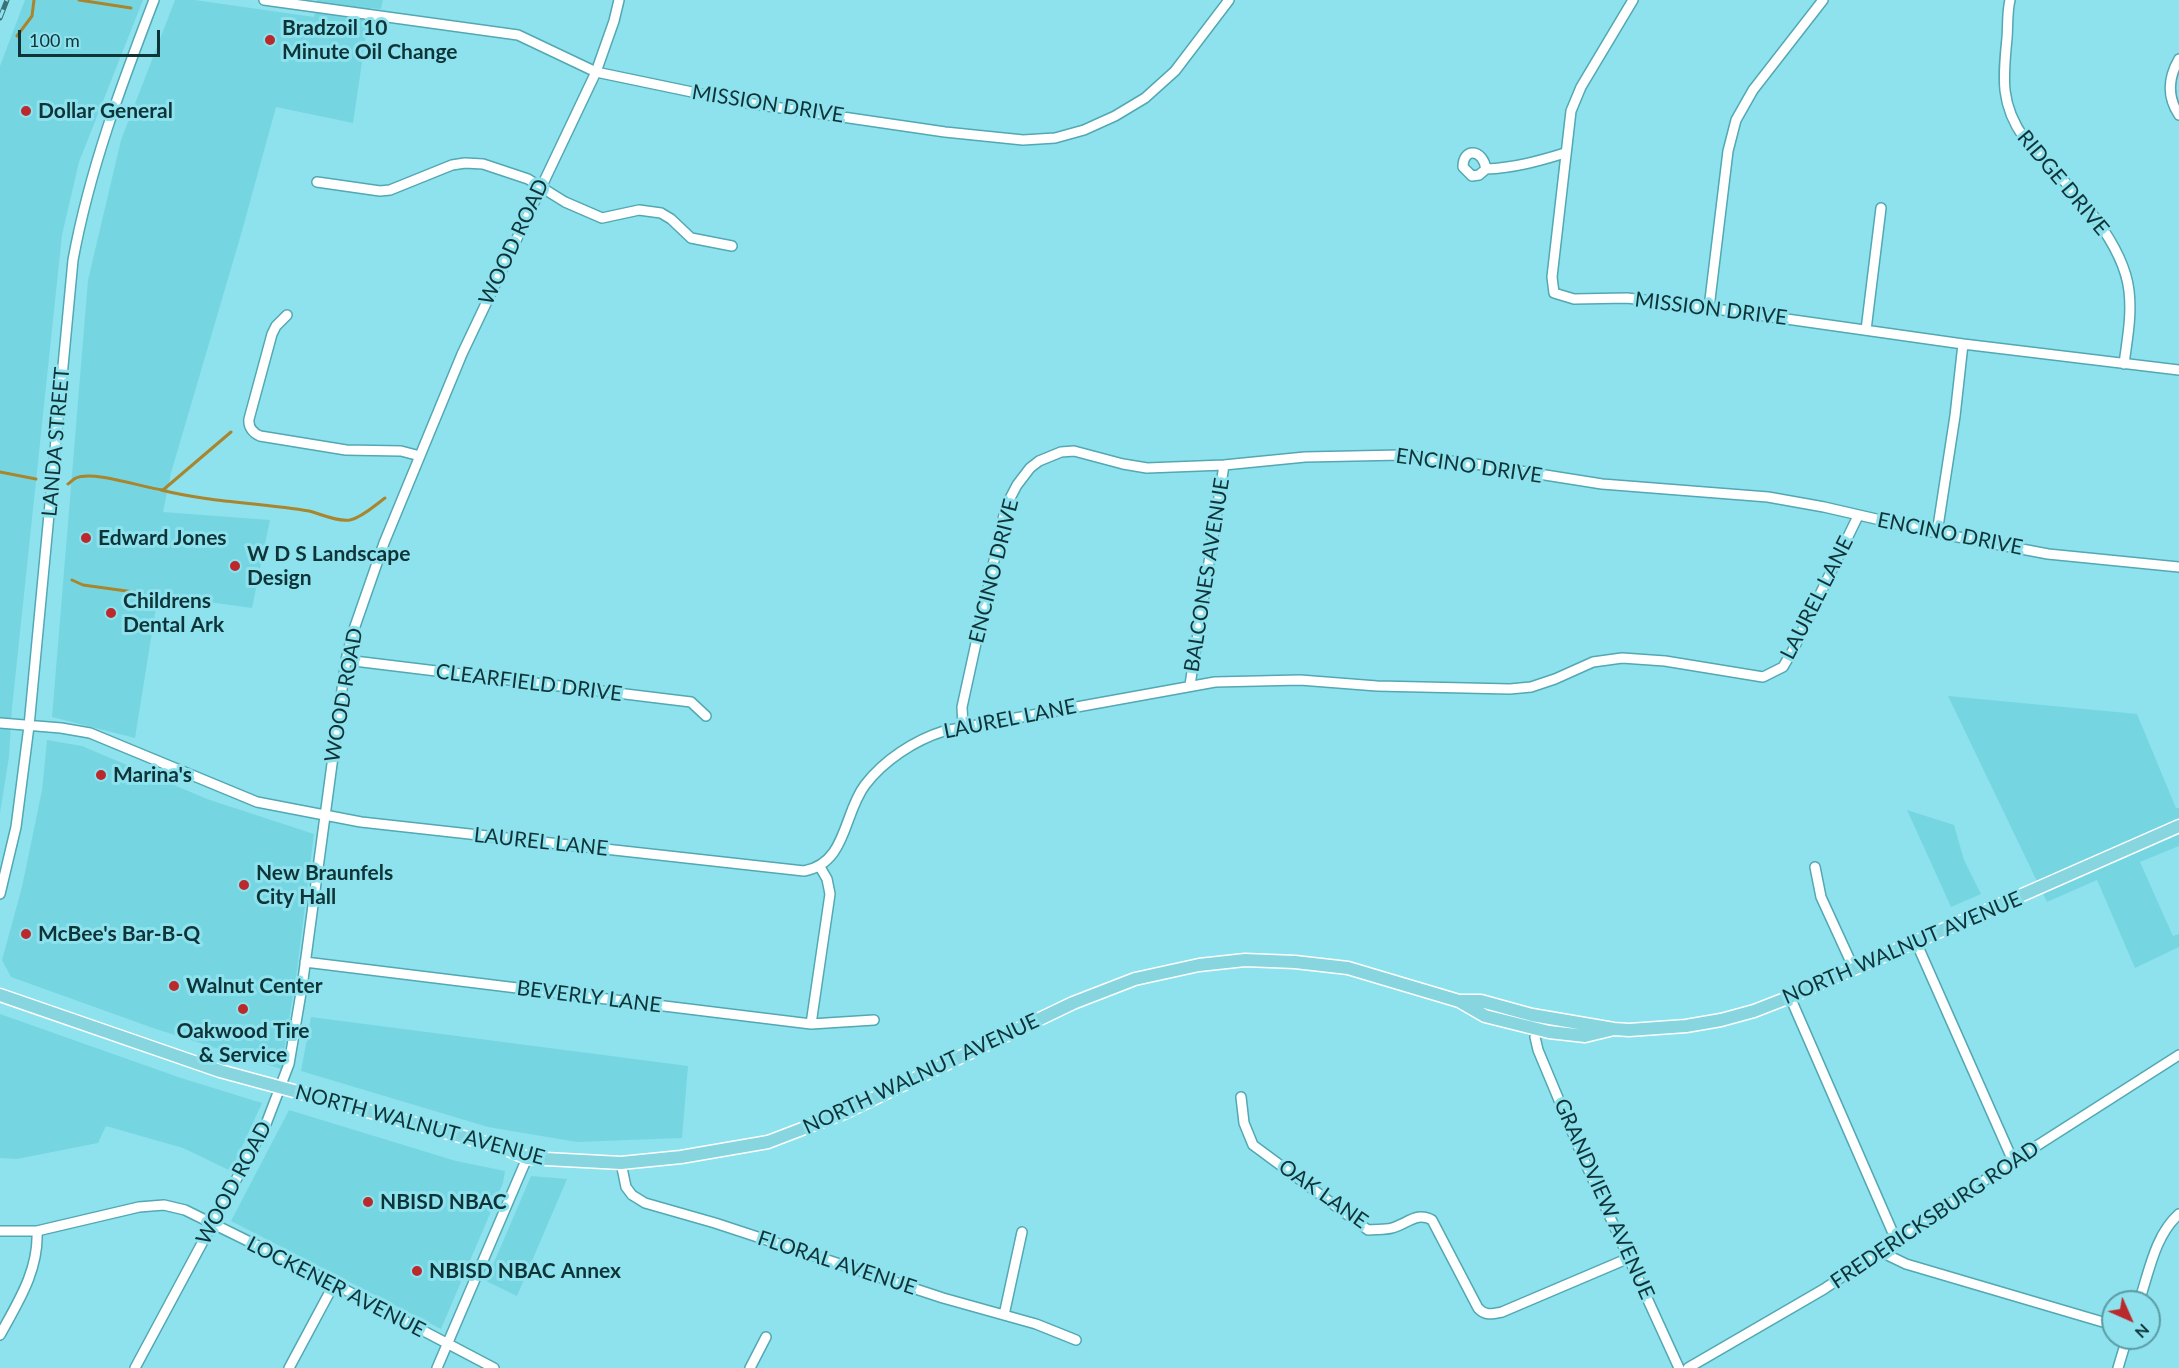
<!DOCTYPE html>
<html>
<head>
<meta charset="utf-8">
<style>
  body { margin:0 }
  #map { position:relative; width:2179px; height:1368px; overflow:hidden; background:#8de2ed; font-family:Lato,sans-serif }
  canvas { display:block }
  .north { position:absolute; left:2101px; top:1290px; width:60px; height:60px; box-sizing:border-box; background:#8de2ed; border:2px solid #5b9ca5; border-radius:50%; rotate:135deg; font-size:16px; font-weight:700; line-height:24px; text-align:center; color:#0f3438 }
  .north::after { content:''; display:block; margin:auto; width:21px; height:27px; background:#ba2a2c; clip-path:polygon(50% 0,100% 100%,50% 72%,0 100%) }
  .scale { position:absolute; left:18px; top:30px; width:142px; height:27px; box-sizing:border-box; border:3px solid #0f3438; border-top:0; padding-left:8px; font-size:18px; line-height:21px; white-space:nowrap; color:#0f3438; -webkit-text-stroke:4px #8de2ed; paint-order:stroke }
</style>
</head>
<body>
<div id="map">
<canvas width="2179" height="1368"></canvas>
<div class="north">N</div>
<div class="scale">100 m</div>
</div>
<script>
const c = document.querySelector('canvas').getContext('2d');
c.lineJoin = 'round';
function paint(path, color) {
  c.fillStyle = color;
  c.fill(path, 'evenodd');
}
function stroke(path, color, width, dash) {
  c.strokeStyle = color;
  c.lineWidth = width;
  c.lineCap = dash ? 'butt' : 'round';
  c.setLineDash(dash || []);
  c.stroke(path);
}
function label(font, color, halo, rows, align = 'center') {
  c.font = font + ' Lato,sans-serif';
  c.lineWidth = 6;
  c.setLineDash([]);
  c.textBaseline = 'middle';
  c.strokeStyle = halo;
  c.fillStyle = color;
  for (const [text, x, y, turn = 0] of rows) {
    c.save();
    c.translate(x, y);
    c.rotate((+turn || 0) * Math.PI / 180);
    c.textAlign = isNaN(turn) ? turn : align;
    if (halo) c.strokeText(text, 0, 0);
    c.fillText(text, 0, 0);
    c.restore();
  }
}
paint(new Path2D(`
  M25,0H143L79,162L62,235L12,708L9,757L0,813V66Z
  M175,0H195L314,17L317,0H383L381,9L370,8L353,123L276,107L242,231L171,473L163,512L270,520L252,608L158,595L135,738L52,717L88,280L121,140Z
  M1948,696L2137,714L2176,808H2179V846L2140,862L2173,936L2179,934V947L2135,968L2097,880L2047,902Z
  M47,740L82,746L207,799L314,834L297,970L281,1069L153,1028L11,977L2,960L22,887L42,790Z
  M1907,810L1954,825L1964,860L1981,894L1951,907Z
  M0,1014L181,1078L262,1103L231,1171L183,1148L106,1126L98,1143L17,1159L0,1158Z
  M311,1017L688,1066L682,1138L577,1142L488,1127L301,1071Z
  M289,1110L456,1161L505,1171L503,1183L441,1329L231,1221Z
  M531,1176L567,1179L517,1296L486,1281Z`), '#75d6e2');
stroke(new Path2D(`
  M79,0L131,8
  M17,36L32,16L34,0
  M0,472L36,479
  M68,484C71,482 73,479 76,478C93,470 144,488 163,490L231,432
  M161,490C209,502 260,503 309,511C321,514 337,522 350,520C363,517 375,505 385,498
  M72,580L83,585L141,593`), '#a9852e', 3);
const minor = new Path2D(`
  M264,0L518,35L596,72L740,102L945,132L1023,140L1055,138L1084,130L1115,116L1145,98L1175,71L1229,0
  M1633,0L1581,87L1571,111L1552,277L1554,293L1574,299L1627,298L1709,308L1963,344L2179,370
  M2010,0C2007,12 2008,26 2007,38C2003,78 2000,104 2024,138C2061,178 2123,236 2129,291C2132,316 2127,340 2124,364
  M2179,59C2168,78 2167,97 2179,115
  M1486,169L1479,175L1472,176L1463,167C1463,147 1483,149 1486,169C1514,168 1539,161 1565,153
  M317,182L380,191L390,190L452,165L465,163L483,164L528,179L565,202L602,218L639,210L661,213L671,219L691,238L732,246
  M1709,308L1728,151L1736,120L1753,90L1823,0
  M287,315L276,326L272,334L249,419C248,427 253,433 260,436L346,450L401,451L420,456
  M1866,330L1881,208
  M1937,533L1955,416L1963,344
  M346,660L691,702L706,716
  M1190,685L1224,465
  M0,723L61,728L90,733L257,802L361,822L804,871C847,863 843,814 865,785C884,760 915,740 944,731L1215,682L1300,680L1377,686L1510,689L1531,687L1555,679L1593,662L1622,658L1665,661L1763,677L1783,667L1793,650L1858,516
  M963,727L962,707L1006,506L1017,485L1030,468L1039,461L1061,452L1074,451L1123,464L1147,468L1224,465L1305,457L1401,455L1482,465L1602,484L1768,497L1824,507L1937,533L2048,554L2179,567
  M1815,867L1821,897L1854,969
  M0,894L16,827L29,726L73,260C90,168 121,86 154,0
  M1916,942L2013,1161
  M305,962L811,1024L874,1020
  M1790,997L1896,1240
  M811,1024L830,894L827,879L820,867
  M1536,1029L1535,1037L1538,1050L1584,1160L1679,1368
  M1241,1097L1244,1123L1253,1145L1368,1230C1376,1229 1385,1230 1392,1228C1407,1224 1417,1211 1432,1220L1478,1308C1485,1316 1492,1314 1502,1312L1629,1258
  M621,1163L626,1187L632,1195L645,1203L715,1223L943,1298L1036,1324L1076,1340
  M0,1231H37L139,1207L164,1205L185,1210L319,1276L494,1368
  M1879,1251L1906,1264L2113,1325
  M2139,1302C2149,1272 2155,1235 2179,1214
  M1004,1315L1022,1232
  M0,1335C18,1302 39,1270 37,1231
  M135,1368L266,1124L289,1064L302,987L346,660L353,632L384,543L462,354L596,72L614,21L619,0
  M289,1368L334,1284
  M437,1368L527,1158
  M750,1368L766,1337
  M1688,1368L1824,1289L2013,1161L2179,1055
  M2118,1368L2127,1338`);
const major = new Path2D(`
  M0,995L220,1071L504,1148L527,1158L621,1163L681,1157L768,1142L844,1113L1073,1003L1135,979L1199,965L1245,960L1295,962L1348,968L1459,1001L1485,1016L1549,1032L1585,1036L1614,1029
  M1459,1001H1481L1532,1015L1614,1029L1629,1030L1686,1026L1721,1020L1754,1011L1790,997L2179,826`);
stroke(minor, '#52a8b3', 12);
stroke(major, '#fff', 15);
stroke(minor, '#fff', 9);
stroke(major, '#87d6df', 12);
const rail = new Path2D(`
  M0,18L7,0`);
stroke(rail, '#3b7178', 5);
stroke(rail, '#8de2ed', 3, [9]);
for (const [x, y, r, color] of [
  [270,40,6,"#ba2a2c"],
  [26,111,6,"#ba2a2c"],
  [86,538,6,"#ba2a2c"],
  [235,566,6,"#ba2a2c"],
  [111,613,6,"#ba2a2c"],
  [101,775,6,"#ba2a2c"],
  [244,885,6,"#ba2a2c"],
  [26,934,6,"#ba2a2c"],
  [174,986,6,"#ba2a2c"],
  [243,1009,6,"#ba2a2c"],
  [368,1202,6,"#ba2a2c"],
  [417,1271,6,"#ba2a2c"]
]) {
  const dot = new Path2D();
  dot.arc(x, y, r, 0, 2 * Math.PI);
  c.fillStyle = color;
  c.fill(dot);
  stroke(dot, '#8de2ed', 2);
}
label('bold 21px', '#0f3438', '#8de2ed', [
  ["Bradzoil 10",282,28],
  ["Minute Oil Change",282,52],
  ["Dollar General",38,111],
  ["Edward Jones",98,538],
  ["W D S Landscape",247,554],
  ["Design",247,578],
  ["Childrens",123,601],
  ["Dental Ark",123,625],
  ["Marina's",113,775],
  ["New Braunfels",256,873],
  ["City Hall",256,897],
  ["McBee's Bar-B-Q",38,934],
  ["Walnut Center",186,986],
  ["Oakwood Tire",243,1031,"center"],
  ["& Service",243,1055,"center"],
  ["NBISD NBAC",380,1202],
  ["NBISD NBAC Annex",429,1271]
], 'left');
label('21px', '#0f3438', '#8de2ed', [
  ["MISSION DRIVE",768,104,9],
  ["RIDGE DRIVE",2063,183,50],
  ["WOOD ROAD",514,242,-65],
  ["MISSION DRIVE",1711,309,7],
  ["LANDA STREET",56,442,-85],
  ["ENCINO DRIVE",1469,466,8],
  ["ENCINO DRIVE",1950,534,11],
  ["ENCINO DRIVE",994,571,-76],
  ["BALCONES AVENUE",1207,575,-81],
  ["LAUREL LANE",1817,598,-63],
  ["CLEARFIELD DRIVE",529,683,7],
  ["WOOD ROAD",344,695,-80],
  ["LAUREL LANE",1010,719,-11],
  ["LAUREL LANE",541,842,6],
  ["NORTH WALNUT AVENUE",1902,948,-23],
  ["BEVERLY LANE",589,997,7],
  ["NORTH WALNUT AVENUE",921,1074,-25],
  ["NORTH WALNUT AVENUE",420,1125,15],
  ["WOOD ROAD",234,1183,-62],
  ["OAK LANE",1323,1194,35],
  ["GRANDVIEW AVENUE",1604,1199,66],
  ["FREDERICKSBURG ROAD",1935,1215,-34],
  ["FLORAL AVENUE",837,1263,18],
  ["LOCKENER AVENUE",336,1287,27]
]);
</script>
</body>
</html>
